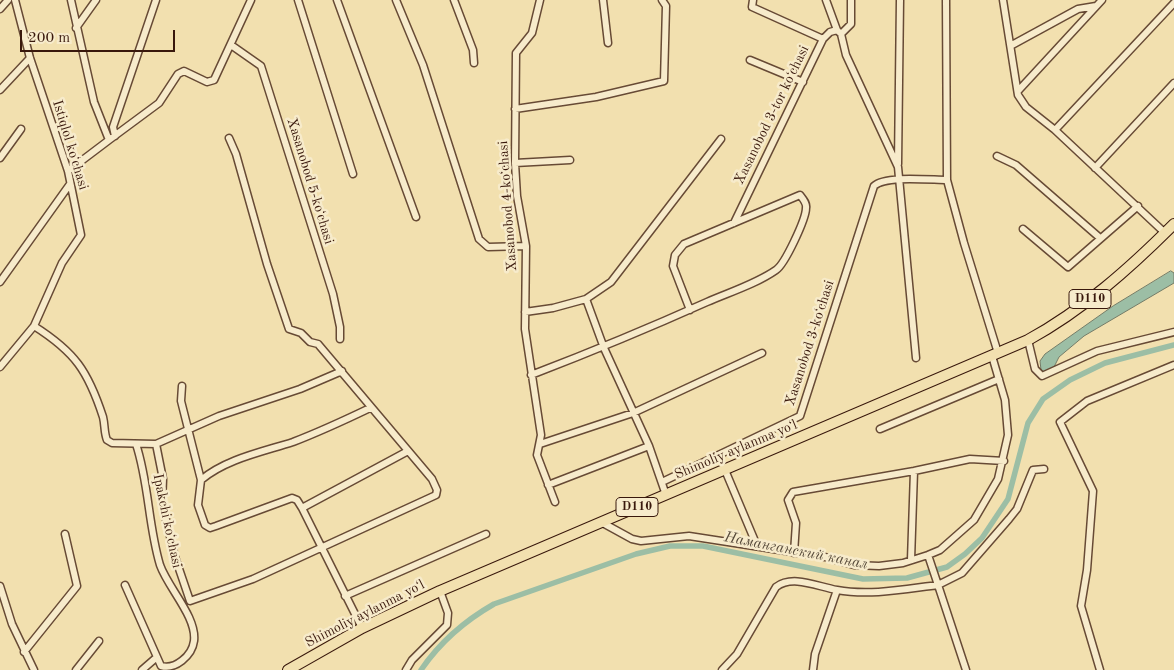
<!DOCTYPE html>
<html>
<head>
<meta charset="utf-8">
<style>
  body { margin:0 }
  #map { position:relative; width:1174px; height:670px; overflow:hidden; background:#f2e0af; font-family:"Old Standard TT",serif }
  canvas { display:block }
  .scale { position:absolute; left:20px; top:30px; width:155px; height:22px; box-sizing:border-box; border:2px solid #39180c; border-top:0; padding-left:6px; font-size:15px; line-height:18px; white-space:nowrap; color:#39180c; -webkit-text-stroke:4px #f7ebcb; paint-order:stroke }
</style>
</head>
<body>
<div id="map">
<canvas width="1174" height="670"></canvas>
<div class="scale">200 m</div>
</div>
<script>
const c = document.querySelector('canvas').getContext('2d');
c.lineJoin = 'round';
function paint(path, color) {
  c.fillStyle = color;
  c.fill(path, 'evenodd');
}
function stroke(path, color, width, dash) {
  c.strokeStyle = color;
  c.lineWidth = width;
  c.lineCap = dash ? 'butt' : 'round';
  c.setLineDash(dash || []);
  c.stroke(path);
}
function label(font, color, halo, rows, align = 'center') {
  c.font = font + ' "Old Standard TT",serif';
  c.lineWidth = 5;
  c.setLineDash([]);
  c.textBaseline = 'middle';
  c.strokeStyle = halo;
  c.fillStyle = color;
  for (const [text, x, y, turn = 0] of rows) {
    c.save();
    c.translate(x, y);
    c.rotate((+turn || 0) * Math.PI / 180);
    c.textAlign = isNaN(turn) ? turn : align;
    if (halo) c.strokeText(text, 0, 0);
    c.fillText(text, 0, 0);
    c.restore();
  }
}
const water = new Path2D(`
  M1171,271L1174,273V283L1084,336L1059,357L1054,367L1045,373L1041,370L1040,361L1045,354L1113,306Z`);
paint(water, '#9cbea5');
stroke(water, '#747c68', 1);
stroke(new Path2D(`
  M421,670C440,642 466,620 494,604L636,554L670,546H703L863,579L907,578L947,567L965,554L982,538L1008,499L1028,423L1043,399L1070,380L1105,363L1174,345`), '#9cbea5', 5.5);
const street = new Path2D(`
  M298,0L353,174
  M337,0L416,217
  M396,0L423,65L479,239L488,247L526,246
  M454,0L473,50L474,63
  M540,0L532,33L516,53L515,163L517,196L526,246L525,329L541,435L537,455L555,502
  M603,0L608,43
  M753,0L752,7L823,39
  M826,0L837,30
  M851,0V24L841,34L846,55L898,167L916,358
  M946,0L947,180L964,243L998,353
  M1003,0L1018,95L1026,107L1055,130L1165,233
  M0,9L8,0
  M76,28L96,0
  M231,45L261,66L333,294L340,327V339
  M1012,45L1078,9L1096,6
  M750,60L803,82
  M0,90L30,58
  M1018,91L1102,0
  M515,109L596,97L664,81L666,6L662,0
  M1055,130L1174,3
  M115,136L113,127L156,0
  M109,140L159,103L178,74L184,71L207,82L214,80L251,0
  M997,156L1016,165L1100,238
  M0,158L21,129
  M515,163L570,160
  M898,164L900,0
  M1095,168L1174,83
  M68,171L109,140L94,102L71,0
  M734,223L823,39L830,32L837,30L841,34
  M1023,229L1068,267L1138,206
  M0,282L70,184
  M586,299L611,282L721,139
  M525,312L553,308L586,299L604,348L649,446
  M34,326C75,352 88,371 103,417C105,425 104,433 107,440L112,443L156,444L163,479L162,503L175,557L190,601L253,579L436,495L437,490L432,479L318,344L310,342L301,333L289,329L267,264L236,154L229,138
  M1028,340L1035,369L1042,376L1097,351L1174,332
  M0,367L34,326L62,263L81,235L68,171L30,58L15,0
  M531,375C591,352 649,328 707,302C730,292 756,284 776,270C785,264 806,219 806,208C807,203 803,199 800,195L684,244L675,255L673,266L690,310
  M182,386L181,401L201,480L198,505L205,525L210,528L216,526L292,498L297,500L302,508
  M880,429L999,379
  M136,444C149,483 148,525 160,565C168,588 197,617 194,641C192,656 175,670 161,666L157,657L142,670
  M156,444L219,416L300,389L342,371
  M540,444L633,413L762,353
  M725,470L757,546
  M201,480C226,459 262,452 293,442C319,432 345,420 370,408
  M662,482L800,416L874,186C885,175 931,180 947,180
  M548,485L649,446L666,495
  M601,522L632,539L641,541L689,536L825,557L854,565L879,566L903,563L928,555L940,550L974,520L998,479L1008,435L1005,400L992,356
  M794,553L796,523L788,500L793,492L914,471L970,459L1004,461
  M928,555L938,585L962,573L1009,519L1017,509L1033,470L1044,469
  M911,560L914,471
  M125,585L157,657
  M0,586L12,624L34,670
  M345,596L486,534
  M362,628L302,508L408,451
  M24,652L77,586L65,534
  M76,670L99,641
  M406,670L412,660L447,625L448,613L440,591
  M722,670L737,654L776,587C793,574 818,587 837,590C870,596 905,589 938,585L966,670
  M813,670L815,654L837,590
  M1100,670L1081,606L1087,570L1093,491L1060,422L1087,401L1174,365`);
const primary = new Path2D(`
  M288,670L362,628L440,591L1028,340C1083,310 1130,268 1174,224`);
stroke(street, '#674a35', 9);
stroke(primary, '#39180c', 12);
stroke(street, '#f7ebcb', 6);
stroke(primary, '#f2e0af', 10);
for (const [x, y, w] of [
  [1090,299,42],
  [637,507,42]
]) {
  const box = new Path2D();
  box.roundRect(x - w / 2, y - 9.5, w, 19, 4);
  c.fillStyle = '#f7ebcb';
  c.fill(box);
  stroke(box, '#39180c', 1);
}
label('bold 12px', '#39180c', null, [
  ["D110",1090,299],
  ["D110",637,507]
]);
label('14px', '#39180c', '#f7ebcb', [
  ["Xasanobod 3-tor koʻchasi",772,115,-64],
  ["Istiqlol koʻchasi",70,145,73],
  ["Xasanobod 5-koʻchasi",310,181,73],
  ["Xasanobod 4-koʻchasi",508,206,-94],
  ["Xasanobod 3-koʻchasi",810,343,-72],
  ["Shimoliy aylanma yoʻl",736,450,-23],
  ["Ipakchi koʻchasi",167,521,78],
  ["Shimoliy aylanma yoʻl",365,614,-27]
]);
label('italic 15px', '#574a3a', '#f7ebcb', [
  ["Наманганский канал",796,551,11]
]);
</script>
</body>
</html>
